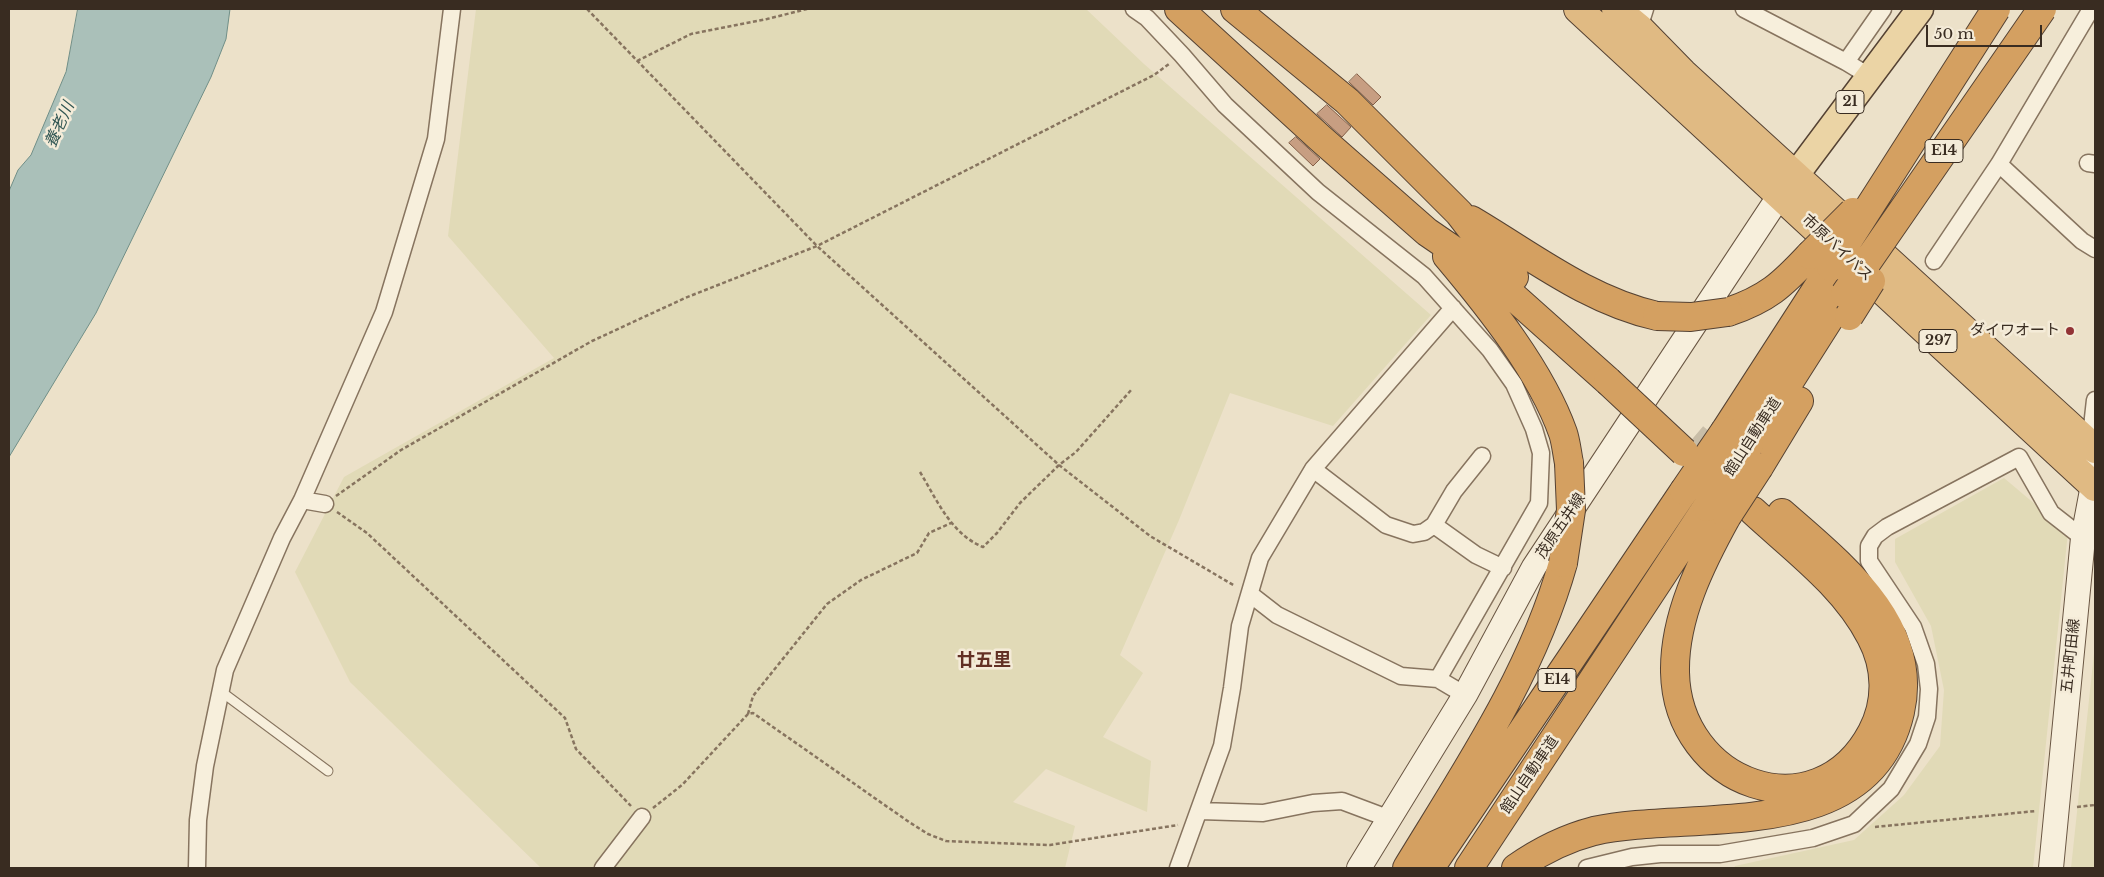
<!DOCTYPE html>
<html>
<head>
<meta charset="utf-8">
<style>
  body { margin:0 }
  #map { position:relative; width:2104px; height:877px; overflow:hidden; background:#ece1c9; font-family:"Libre Baskerville",serif }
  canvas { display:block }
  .frame { position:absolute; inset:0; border:10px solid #392c21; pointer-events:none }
  .scale { position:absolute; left:1926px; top:25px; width:116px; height:22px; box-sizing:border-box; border:2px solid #392c21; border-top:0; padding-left:6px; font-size:15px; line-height:18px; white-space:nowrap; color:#392c21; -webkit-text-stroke:4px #f4ebd8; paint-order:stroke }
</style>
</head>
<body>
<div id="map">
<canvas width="2104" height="877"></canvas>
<div class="frame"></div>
<div class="scale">50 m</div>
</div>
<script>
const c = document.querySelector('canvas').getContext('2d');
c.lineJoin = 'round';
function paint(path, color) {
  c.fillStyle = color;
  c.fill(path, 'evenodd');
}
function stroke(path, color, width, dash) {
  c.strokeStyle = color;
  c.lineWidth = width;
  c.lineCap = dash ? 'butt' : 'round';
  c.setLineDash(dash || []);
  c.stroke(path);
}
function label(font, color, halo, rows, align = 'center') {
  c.font = font + ' "Libre Baskerville","Noto Sans JP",serif';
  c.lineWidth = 5;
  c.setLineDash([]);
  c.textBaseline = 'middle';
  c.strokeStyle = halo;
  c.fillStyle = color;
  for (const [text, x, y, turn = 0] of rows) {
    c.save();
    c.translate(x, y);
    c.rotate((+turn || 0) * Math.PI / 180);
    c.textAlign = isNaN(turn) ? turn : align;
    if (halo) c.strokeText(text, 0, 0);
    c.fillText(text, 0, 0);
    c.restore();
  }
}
paint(new Path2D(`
  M476,9H1086L1144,64L1431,315L1333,426L1230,393L1179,520L1120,655L1143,673L1103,737L1151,761L1147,812L1046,769L1013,802L1075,826L1065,868H541L350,682L295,572L344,477L554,358L448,236Z
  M2004,478L2068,532L2033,868H1734L1735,866L1854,840L1904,795L1940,746L1944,690L1931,626L1895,562V539Z
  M2095,644V868H2071Z`), '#e1dab7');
const water = new Path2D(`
  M78,9H230L226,39L211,77L96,313L9,457V191L18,170L31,155L66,72Z`);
paint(water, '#aac0b9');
stroke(water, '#708e87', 1);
const building = new Path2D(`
  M1357,74L1381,97L1373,105L1349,82Z
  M1327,105L1351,127L1342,137L1317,114Z
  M1296,137L1320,159L1313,166L1289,143Z`);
paint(building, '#c79e82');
stroke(building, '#845e46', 1);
stroke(new Path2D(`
  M1694,437L1729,467`), '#c8bda7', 28, [28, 14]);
const service = new Path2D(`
  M219,690L328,771`);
const minor = new Path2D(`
  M1134,9L1147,18L1182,55L1225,105L1318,192L1424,276L1490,350L1514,384L1534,429L1541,453L1539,503L1438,679
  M1744,9L1846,62L1869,76
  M1639,28L1645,9
  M1846,62L1883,9
  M2088,163L2095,164
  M1999,164L2082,241L2095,249
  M1934,261L1999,164L2091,9
  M2090,445L2095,400
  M1313,469L1386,525L1413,534L1424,532L1434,525L1454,491L1482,456
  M302,500L325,504
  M1434,525L1476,555L1503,568
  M1250,594L1277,615L1401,676L1438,679L1465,695
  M1200,811L1263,813L1313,803L1342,801L1390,819
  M197,868L198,820L205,766L225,670L282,538L302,500L384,312L436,139L452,9
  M603,868L642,817
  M1178,868L1222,746L1232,688L1240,626L1260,558L1313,469L1453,308
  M1587,868L1632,857L1660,854H1720L1813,838L1854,824L1891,789L1918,744L1927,717L1929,689L1926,664L1913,627L1869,561V546L1875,536L1887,527L2019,457L2051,513L2083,538`);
const secondary = new Path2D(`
  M1359,868L1465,695L1534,567L1780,195
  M2051,868L2083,538L2093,485L2090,445`);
const primary = new Path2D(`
  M1783,192L1920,9`);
const trunk = new Path2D(`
  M1578,9L2095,487
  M1616,9L1639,28L1683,73L2095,449`);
const motorway = new Path2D(`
  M1179,9L1320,138L1427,232L1487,273L1608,381
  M1235,9L1347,101L1459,213L1496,261L1514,277
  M1471,220C1532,256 1587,300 1657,316
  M1447,256C1489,306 1541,371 1563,433C1566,442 1567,453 1569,463
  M1728,312C1767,299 1782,285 1810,255
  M1725,431L1831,267
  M1749,445L1845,294
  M1759,467L1799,401
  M1727,516C1701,563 1674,617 1675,672C1677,785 1817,836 1872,732C1888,702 1887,667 1871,637C1845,586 1794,549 1753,511
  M1407,868C1466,771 1532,674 1563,563
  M1430,868L1684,491
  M1469,868L1707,507
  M1516,868C1539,852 1567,838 1594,831C1693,809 1869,847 1900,712C1920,625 1840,564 1782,513`);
stroke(service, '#87745f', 11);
stroke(minor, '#87745f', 19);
stroke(secondary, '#695542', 26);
stroke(primary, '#554233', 29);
stroke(trunk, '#554233', 30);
stroke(motorway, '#554233', 30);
stroke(new Path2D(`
  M587,9L817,246L1059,465L1150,536L1235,586
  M637,61L691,34L767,19L807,9
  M920,472C937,500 951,534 983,547L997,533L1020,503L1059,465L1076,452L1132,389
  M336,496L401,450L592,341L685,298L817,246L1154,75L1169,64
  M337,512L367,533L565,718L576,749L631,806
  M748,714L753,696L827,604L861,580L917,553L929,533L951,523
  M2077,807L2095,805
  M653,808L682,785L748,714L753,713L909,822L928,834L946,841L1050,845L1178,825
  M1875,827L2036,811`), '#87745f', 2.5, [4, 2.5]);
stroke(service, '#f7efdc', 9);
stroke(minor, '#f7efdc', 16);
stroke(secondary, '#f7efdc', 24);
stroke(primary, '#ebd4a5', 26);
stroke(trunk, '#e0ba83', 28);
stroke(motorway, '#d4a061', 28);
const motorwayBridge = new Path2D(`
  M1810,255L1853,212
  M1831,267L1996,9
  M1845,294L2042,9
  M1657,316L1691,317L1728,312
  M1849,316L1871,281
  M1608,381L1684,452
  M1684,491L1725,431
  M1707,507L1749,445
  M1727,516L1759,467
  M1563,563L1571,510L1569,463`);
stroke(motorwayBridge, '#554233', 30, []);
stroke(motorwayBridge, '#d4a061', 28);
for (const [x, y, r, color] of [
  [2070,331,5,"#923335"]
]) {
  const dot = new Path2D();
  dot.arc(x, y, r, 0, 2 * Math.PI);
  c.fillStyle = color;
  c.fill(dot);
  stroke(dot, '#f4ebd8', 2);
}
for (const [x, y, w] of [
  [1850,102,28],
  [1944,151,38],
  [1938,341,38],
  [1557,680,38]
]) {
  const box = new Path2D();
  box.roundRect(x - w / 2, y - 11.5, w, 23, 4);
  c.fillStyle = '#f4ebd8';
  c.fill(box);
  stroke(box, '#392c21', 1);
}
label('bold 14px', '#392c21', null, [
  ["21",1850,102],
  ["E14",1944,151],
  ["297",1938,341],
  ["E14",1557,680]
]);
label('15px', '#392c21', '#f4ebd8', [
  ["市原バイパス",1837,248,43],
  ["館山自動車道",1753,437,-57],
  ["茂原五井線",1561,526,-56],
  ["五井町田線",2071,656,-84],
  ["館山自動車道",1530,775,-56]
]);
label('15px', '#392c21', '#f4ebd8', [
  ["ダイワオート",2060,331]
], 'right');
label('italic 16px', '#325754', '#f4ebd8', [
  ["養老川",60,125,-66]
]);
label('bold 18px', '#623024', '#f4ebd8', [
  ["廿五里",984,661]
]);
</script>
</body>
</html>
